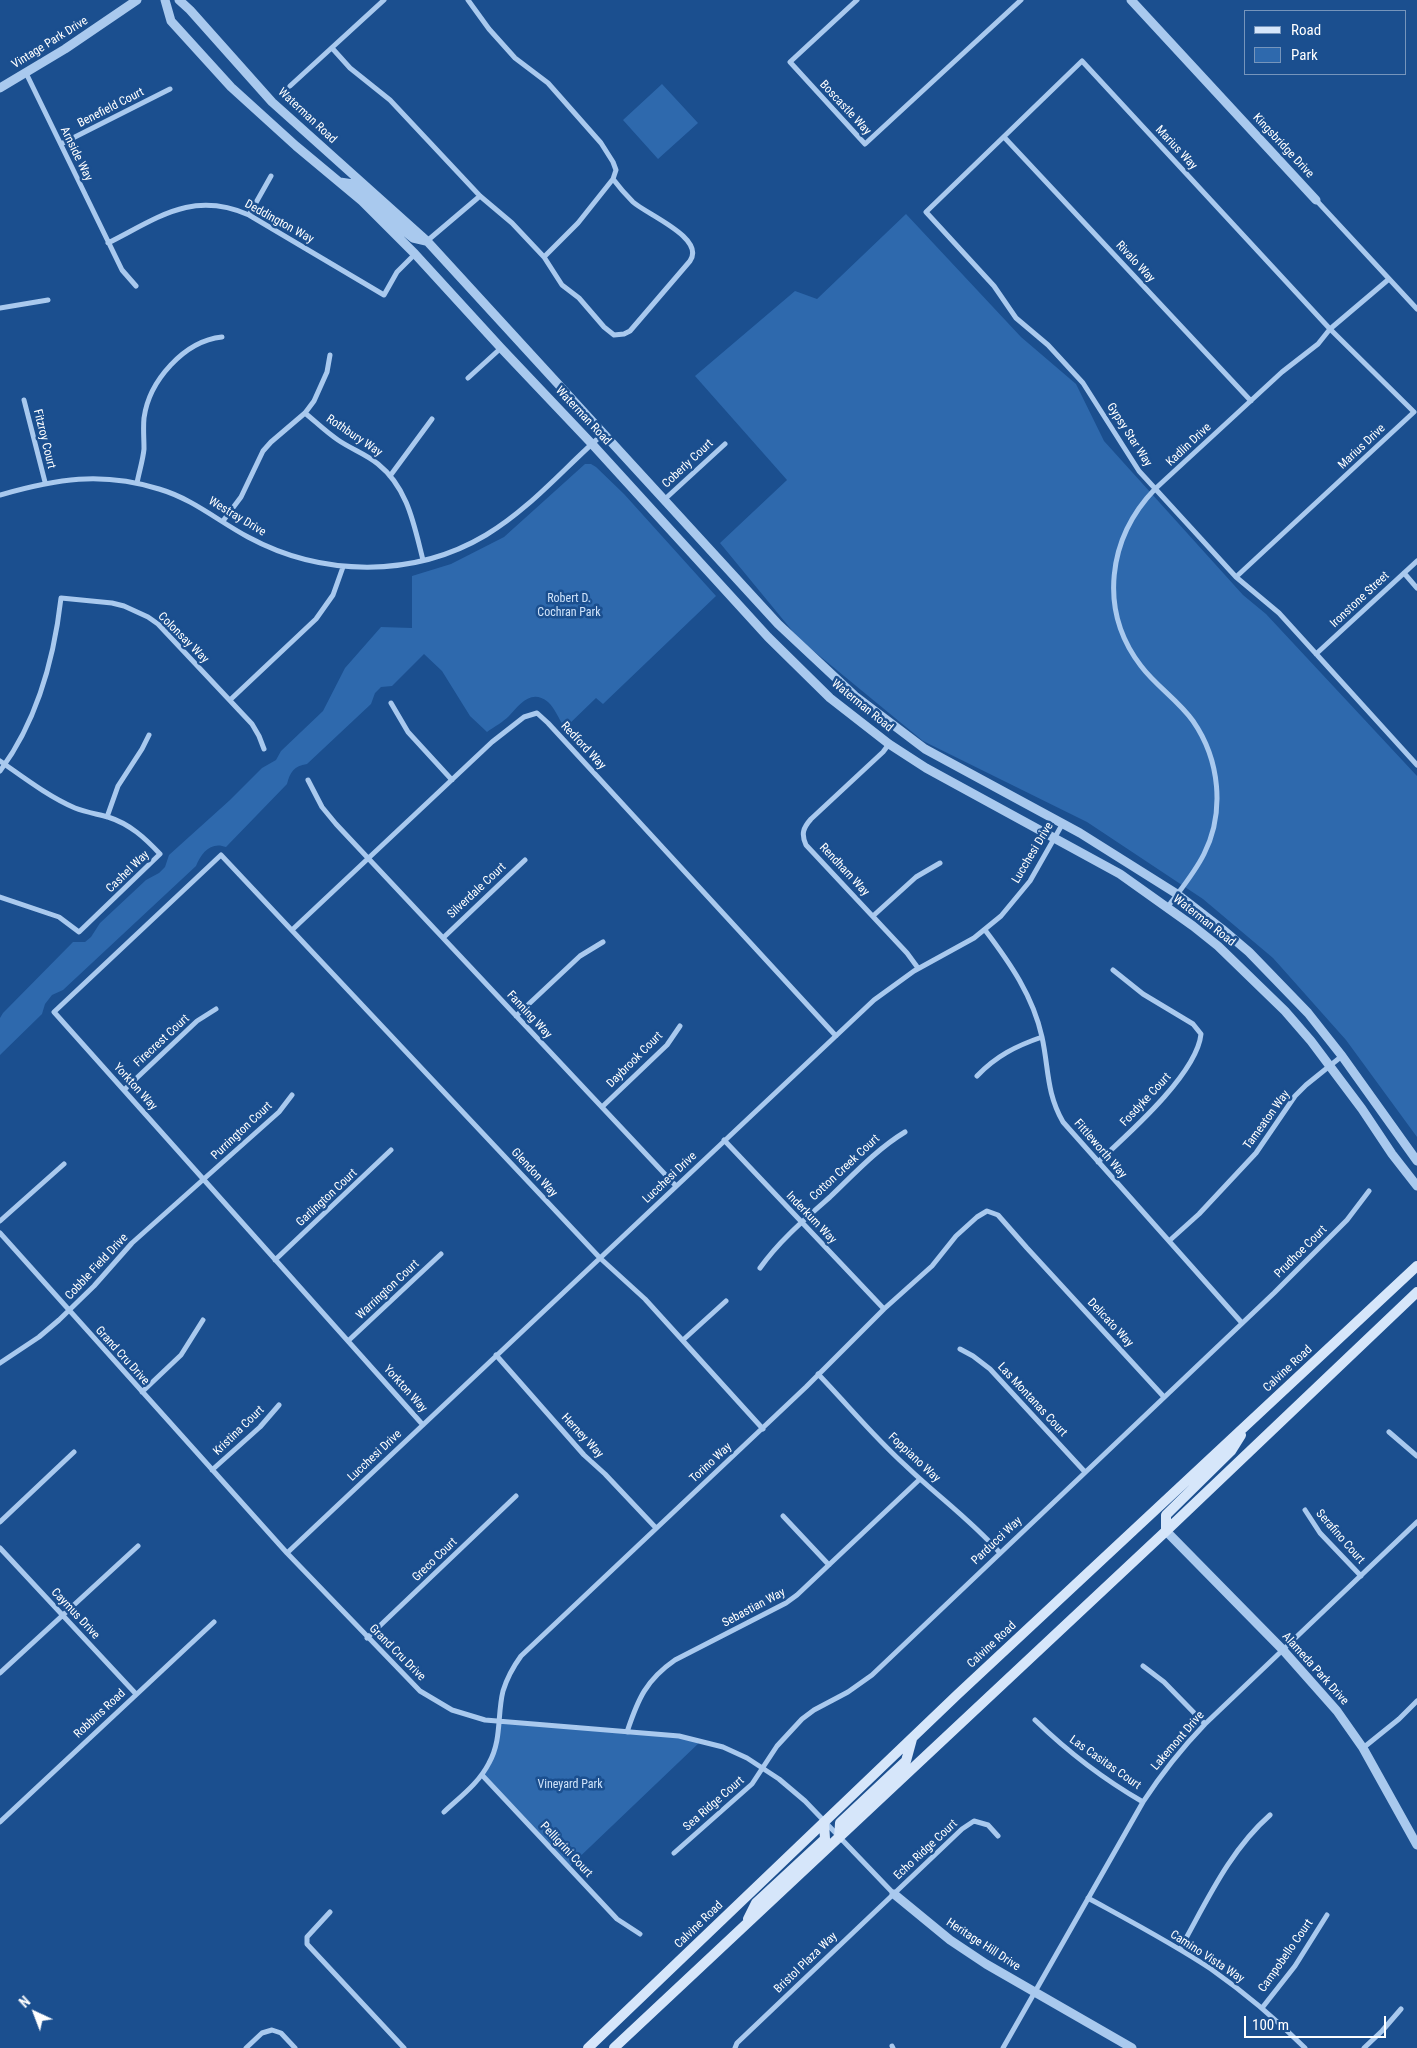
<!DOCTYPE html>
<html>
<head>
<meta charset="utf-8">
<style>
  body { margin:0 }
  #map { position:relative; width:1417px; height:2048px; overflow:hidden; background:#1b4f8f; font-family:"Roboto Condensed",sans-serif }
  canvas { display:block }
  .legend { position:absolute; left:1244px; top:10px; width:162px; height:65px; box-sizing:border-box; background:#1b4f8f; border:1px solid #7695bc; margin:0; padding:6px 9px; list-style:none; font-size:15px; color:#fff }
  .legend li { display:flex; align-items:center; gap:10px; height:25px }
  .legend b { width:25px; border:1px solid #7695bc }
  .north { position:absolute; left:10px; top:1988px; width:50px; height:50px; -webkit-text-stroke:4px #1b4f8f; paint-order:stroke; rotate:317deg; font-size:14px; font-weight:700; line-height:20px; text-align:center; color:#fff }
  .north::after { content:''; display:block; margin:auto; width:18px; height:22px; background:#fff; clip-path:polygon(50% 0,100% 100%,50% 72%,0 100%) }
  .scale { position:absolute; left:1244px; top:2016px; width:142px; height:22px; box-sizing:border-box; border:2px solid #fff; border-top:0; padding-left:6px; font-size:15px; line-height:18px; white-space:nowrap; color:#fff; -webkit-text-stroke:4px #1b4f8f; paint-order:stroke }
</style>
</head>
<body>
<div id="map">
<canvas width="1417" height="2048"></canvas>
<ul class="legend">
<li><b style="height:6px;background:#d6e6fa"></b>Road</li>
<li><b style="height:14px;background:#2e69ad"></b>Park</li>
</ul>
<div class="north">N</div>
<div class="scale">100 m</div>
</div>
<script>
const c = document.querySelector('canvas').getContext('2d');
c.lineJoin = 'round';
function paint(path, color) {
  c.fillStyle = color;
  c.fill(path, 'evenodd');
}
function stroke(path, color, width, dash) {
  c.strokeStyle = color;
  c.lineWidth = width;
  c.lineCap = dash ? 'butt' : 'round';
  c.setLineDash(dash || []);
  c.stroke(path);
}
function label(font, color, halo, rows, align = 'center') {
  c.font = font + ' "Roboto Condensed",sans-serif';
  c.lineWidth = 5;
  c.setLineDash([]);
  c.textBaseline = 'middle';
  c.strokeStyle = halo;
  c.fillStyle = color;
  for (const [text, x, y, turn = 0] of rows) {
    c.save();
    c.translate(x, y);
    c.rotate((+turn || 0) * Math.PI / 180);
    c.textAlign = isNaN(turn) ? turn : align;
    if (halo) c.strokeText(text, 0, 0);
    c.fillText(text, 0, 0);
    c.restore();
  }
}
paint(new Path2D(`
  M662,84L698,123L658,159L623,120Z
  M906,214L1021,337L1076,384L1104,441L1243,595L1266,614L1417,776V1137L1346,1040L1273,958L1203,899L1087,822L923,741L799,639L720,543L787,480L695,376L795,291L817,299Z
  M585,464H591L596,467L624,494L716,596L603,704L596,698L565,728C559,720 555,708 548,702C531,688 519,705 509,716C503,722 494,727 487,732L470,716L442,671L424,654L392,686L381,687L375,693L371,704L307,764C294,766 290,772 287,784L226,847C211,841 201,853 196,866L63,990L52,995L45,1004L42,1014L0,1055V1018L3,1013L73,942H85L91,937L100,923L146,880L159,873L165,867L169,855L230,800L262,768L276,760L281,751L323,711L345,668L381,627L412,628V576L451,564L504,537Z
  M500,1722L679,1736L701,1741L569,1867L482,1775L490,1762Z`), '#2e69ad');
stroke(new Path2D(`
  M857,0L790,62L865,144L1021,0
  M332,48L350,68L390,100L480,196L512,223L544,257L562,285L579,298L604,327L614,335L624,334L630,331L690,261C706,238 646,214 633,202C626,195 619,187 613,179L616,170L613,162L601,143L548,83L515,58L489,29L468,0
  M26,73L122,270L136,286
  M290,86L384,0
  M1004,137L1251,401
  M61,144L170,89
  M1316,200L1417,309
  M249,215L271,176
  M427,241L480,196
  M108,243C158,218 192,190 249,215L384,295L397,272L415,254
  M544,257L578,223L613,179
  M0,308L48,300
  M468,378L501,348
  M24,400L45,482
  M305,413C316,422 326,432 338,440C351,449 366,454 378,464C408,488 414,525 423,560
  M390,476L432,419
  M137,483C139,472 143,460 144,449C144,438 143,428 144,418C149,381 184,341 222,337
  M0,495C56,479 101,471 159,489C193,499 218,521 248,537C322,577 414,578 486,535C531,508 565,467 603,434
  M665,499L725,444
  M223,521L241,497L263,451L271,442L305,413L314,401L327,372L330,355
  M1404,573L1417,588
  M1236,577L1414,412L1330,329L1082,61L926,212L994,286L1016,318L1048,345L1083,383L1139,471L1236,577L1279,613L1417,765
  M1316,654L1417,561
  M230,700L316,619L333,595L343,567
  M391,703L408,732L452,780
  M889,744L883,752L811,819C803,828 801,834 806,845L907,953L918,968
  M0,761C23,777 49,797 75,808C85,812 97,814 108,817C130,824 145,838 160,854L79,932L59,917L0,897
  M0,771C38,720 54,659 61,598L112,603L124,606L148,617L158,624L252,724L259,736L264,749
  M308,780L322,807L336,824L676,1186
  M107,817L118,786L142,749L149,735
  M1167,908C1180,890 1194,874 1204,854C1225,812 1220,760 1193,721C1178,700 1156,686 1141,666C1098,610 1108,538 1155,489L1282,372L1318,344L1330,329L1389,279
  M873,916L916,877L940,863
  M292,930L492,742L524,717L537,713L548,723L836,1036
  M985,930C1010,963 1033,996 1042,1037C1049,1069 1046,1092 1063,1122L1242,1323
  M443,938L525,860
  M516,1016L580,956L603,942
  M977,1076C996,1056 1016,1046 1042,1037
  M124,1090L197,1021L216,1009
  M602,1107L667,1045L680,1026
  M724,1140L884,1309
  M1098,1162C1127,1135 1197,1074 1201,1034L1193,1024L1143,994L1113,970
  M0,1221L64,1164
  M0,1233L287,1553L420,1691L452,1710L485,1720L679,1736L723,1747L747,1758L779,1779L805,1801L894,1894
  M1169,1241L1199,1214L1256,1153L1295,1096L1306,1085L1342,1056
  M275,1260L391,1150
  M760,1268C779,1241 805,1219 830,1197C854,1174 877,1149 905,1132
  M683,1340L726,1301
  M348,1341L441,1254
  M960,1349L973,1356L990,1369L1085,1472
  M496,1355L584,1455L605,1474L656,1528
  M0,1363L39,1337L59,1320L94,1286L132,1243L279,1112L292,1095
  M818,1374C847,1404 874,1437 905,1465C936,1495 971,1520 1000,1553
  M142,1392L181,1355L203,1320
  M423,1425L54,1012L221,855L600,1258L645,1299L763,1429
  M1389,1432L1417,1456
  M212,1470L260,1427L279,1405
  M1305,1510L1320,1533L1361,1576
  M783,1516L829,1565
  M0,1522L74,1452
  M0,1548L136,1694
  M287,1553L874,1000L914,971L974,938L1001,916L1030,881L1063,823
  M367,1638L516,1496
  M1143,1666L1164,1682L1205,1724
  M0,1673L138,1546
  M1035,1720C1068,1752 1103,1779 1143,1802
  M627,1732C638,1699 646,1680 675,1660L786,1603L797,1595L920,1479
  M1363,1748L1399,1719L1417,1701
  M482,1775L617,1919L640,1934
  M444,1812C460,1797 479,1783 489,1763C502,1740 497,1715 503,1691C507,1678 513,1667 521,1656L806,1387L884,1309L932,1266L956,1236L977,1217L987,1211L998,1215L1027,1248L1164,1397
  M0,1822L214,1622
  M674,1853L752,1784L777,1746L802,1719L814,1710L848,1692L872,1675L1274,1293L1347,1220L1369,1191
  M1088,1898C1130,1921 1172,1943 1211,1969C1245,1993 1276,2019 1305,2048
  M330,1912L307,1937V1944L404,2048
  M1180,1949C1206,1903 1229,1851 1270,1815
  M1262,2008L1295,1966L1327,1915
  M892,2046L893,2048
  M246,2048L262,2033L272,2030L281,2033L295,2048
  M735,2048L737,2043L962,1829L974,1821L988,1825L998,1836
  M1003,2048L1143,1802C1162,1773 1181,1749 1205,1724L1417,1522
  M1364,2048L1382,2031L1401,2009`), '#a9c9ee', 5);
stroke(new Path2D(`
  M165,0L171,21L231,87L296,146L362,201L415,254L501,348L592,444L768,637L830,698L889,744L926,768L1120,874L1193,926L1218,946L1285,1011L1311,1041L1362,1109L1392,1154L1417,1186
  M179,0L190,10L272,102L427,241L778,624L855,696L925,749L1080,833L1177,894L1222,929L1249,952L1308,1013L1342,1056L1417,1161
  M1131,0L1316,200
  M0,88L65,49L137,0
  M340,182L353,184L402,229L413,238L426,241
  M1166,1531L1283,1650L1337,1711L1363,1748L1417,1845
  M894,1894L950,1940L986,1964L1132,2048`), '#a9c9ee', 9);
stroke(new Path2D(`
  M1166,1531V1515L1231,1451L1241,1435
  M839,1838L840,1823L906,1761L912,1739
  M748,1919L756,1903L825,1839L824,1822
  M588,2048L958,1694L1417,1266
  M614,2048L1166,1531L1417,1292`), '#d6e6fa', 10);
label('12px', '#fff', '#1b4f8f', [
  ["Vintage Park Drive",50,43,-32],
  ["Benefield Court",111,108,-27],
  ["Boscastle Way",845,108,47],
  ["Waterman Road",307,116,43],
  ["Kingsbridge Drive",1283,146,47],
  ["Marius Way",1176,148,47],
  ["Arnside Way",76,154,64],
  ["Deddington Way",279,222,29],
  ["Rivalo Way",1135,262,47],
  ["Waterman Road",583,416,47],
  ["Gypsy Star Way",1129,435,57],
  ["Rothbury Way",354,436,34],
  ["Fitzroy Court",44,439,76],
  ["Kadlin Drive",1189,445,-43],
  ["Marius Drive",1362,447,-43],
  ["Coberly Court",688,464,-43],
  ["Westray Drive",237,517,31],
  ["Ironstone Street",1360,600,-43],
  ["Colonsay Way",183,638,45],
  ["Waterman Road",862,706,39],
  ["Redford Way",583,746,47],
  ["Lucchesi Drive",1033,853,-59],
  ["Rendham Way",844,870,47],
  ["Cashel Way",128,872,-44],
  ["Silverdale Court",477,891,-43],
  ["Waterman Road",1204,921,38],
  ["Fanning Way",529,1015,47],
  ["Firecrest Court",162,1041,-43],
  ["Daybrook Court",635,1060,-45],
  ["Yorkton Way",135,1087,48],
  ["Fosdyke Court",1146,1100,-47],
  ["Tameaton Way",1267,1120,-54],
  ["Purrington Court",242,1131,-43],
  ["Fittleworth Way",1100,1149,49],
  ["Cotton Creek Court",845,1168,-43],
  ["Glendon Way",534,1173,47],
  ["Lucchesi Drive",670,1178,-43],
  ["Garlington Court",327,1198,-43],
  ["Inderkum Way",811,1218,46],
  ["Prudhoe Court",1301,1252,-45],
  ["Cobble Field Drive",97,1267,-47],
  ["Warrington Court",388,1290,-43],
  ["Delicato Way",1110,1323,47],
  ["Grand Cru Drive",122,1356,48],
  ["Calvine Road",1288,1369,-43],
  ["Yorkton Way",405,1389,48],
  ["Las Montanas Court",1032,1400,47],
  ["Kristina Court",239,1431,-44],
  ["Herney Way",582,1436,47],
  ["Lucchesi Drive",375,1456,-43],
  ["Foppiano Way",914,1458,43],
  ["Torino Way",711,1463,-43],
  ["Serafino Court",1340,1537,49],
  ["Parducci Way",997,1541,-43],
  ["Greco Court",435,1560,-44],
  ["Sebastian Way",754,1608,-28],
  ["Caymus Drive",75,1614,47],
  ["Calvine Road",992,1645,-43],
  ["Grand Cru Drive",397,1653,45],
  ["Alameda Park Drive",1315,1669,48],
  ["Robbins Road",100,1714,-43],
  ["Lakemont Drive",1178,1741,-49],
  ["Las Casitas Court",1105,1763,35],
  ["Sea Ridge Court",714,1804,-41],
  ["Pelligrini Court",566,1850,47],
  ["Echo Ridge Court",926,1850,-43],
  ["Calvine Road",699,1925,-44],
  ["Heritage Hill Drive",983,1945,33],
  ["Campobello Court",1286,1956,-55],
  ["Camino Vista Way",1207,1957,33],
  ["Bristol Plaza Way",806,1963,-44]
]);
label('12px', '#cfe3fa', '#1b4f8f', [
  ["Robert D.",569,599],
  ["Cochran Park",569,613],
  ["Vineyard Park",570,1785]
]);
</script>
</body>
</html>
